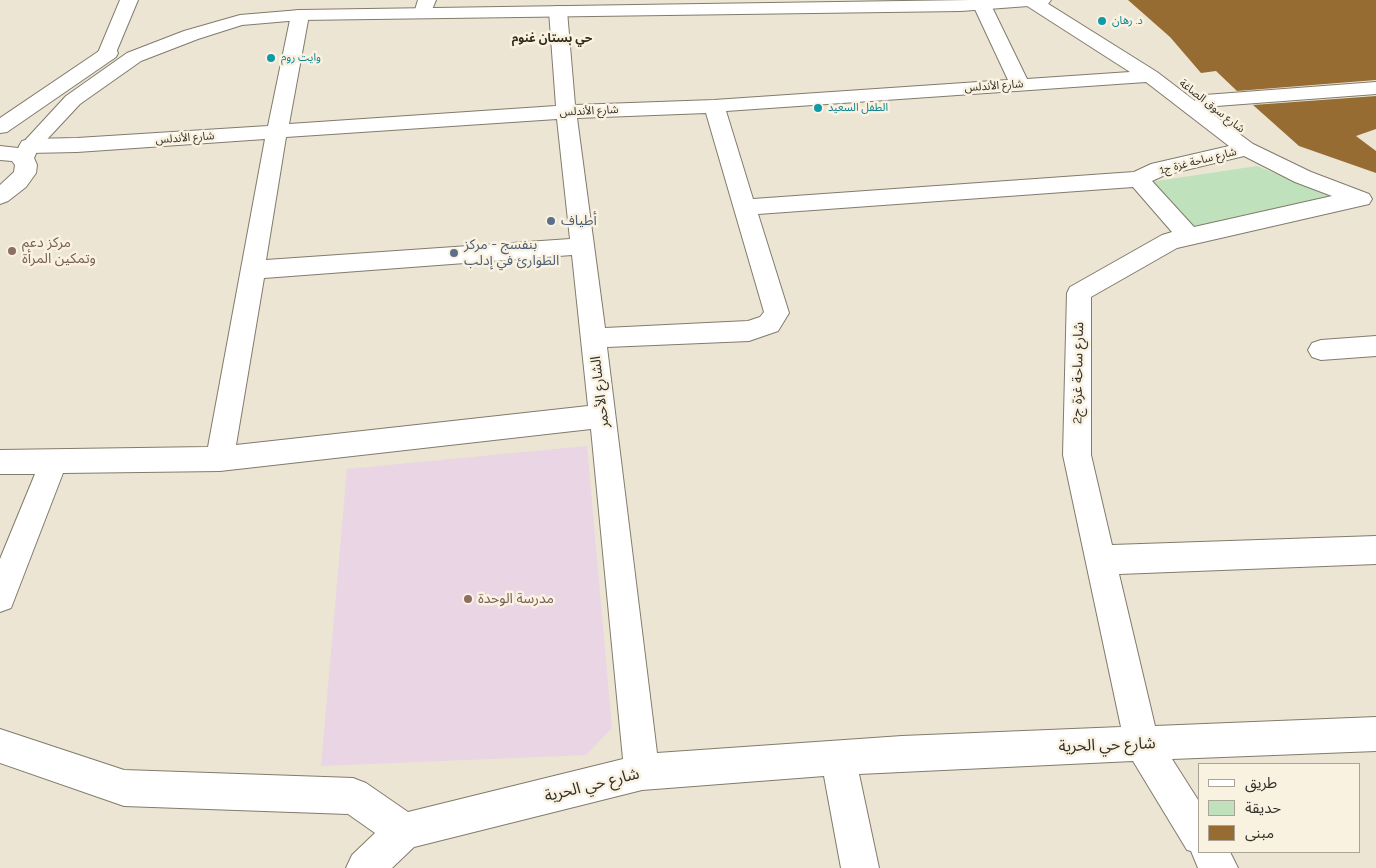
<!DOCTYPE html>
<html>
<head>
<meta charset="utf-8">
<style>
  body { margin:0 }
  #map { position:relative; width:1376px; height:868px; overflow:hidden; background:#ece5d4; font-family:Raleway,"Noto Sans Arabic",sans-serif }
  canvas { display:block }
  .legend { position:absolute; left:1198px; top:763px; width:162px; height:90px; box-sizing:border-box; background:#faf2e1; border:1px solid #aaa497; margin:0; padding:6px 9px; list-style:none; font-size:15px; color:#322f29 }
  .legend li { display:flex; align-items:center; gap:10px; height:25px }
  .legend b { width:25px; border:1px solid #aaa497 }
</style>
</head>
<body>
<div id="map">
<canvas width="1376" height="868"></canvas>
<ul class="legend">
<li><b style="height:6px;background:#fff"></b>طريق</li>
<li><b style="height:14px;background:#bfe1bb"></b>حديقة</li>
<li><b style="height:14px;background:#976c32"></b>مبنى</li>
</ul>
</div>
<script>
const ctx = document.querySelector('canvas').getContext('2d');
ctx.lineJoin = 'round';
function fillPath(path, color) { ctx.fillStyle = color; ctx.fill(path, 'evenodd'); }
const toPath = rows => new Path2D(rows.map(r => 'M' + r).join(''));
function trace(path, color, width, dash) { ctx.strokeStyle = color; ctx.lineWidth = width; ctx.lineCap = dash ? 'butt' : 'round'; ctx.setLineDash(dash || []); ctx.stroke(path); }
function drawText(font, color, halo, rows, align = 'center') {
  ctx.font = font + ' Raleway,"Noto Sans Arabic",sans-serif'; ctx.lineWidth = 5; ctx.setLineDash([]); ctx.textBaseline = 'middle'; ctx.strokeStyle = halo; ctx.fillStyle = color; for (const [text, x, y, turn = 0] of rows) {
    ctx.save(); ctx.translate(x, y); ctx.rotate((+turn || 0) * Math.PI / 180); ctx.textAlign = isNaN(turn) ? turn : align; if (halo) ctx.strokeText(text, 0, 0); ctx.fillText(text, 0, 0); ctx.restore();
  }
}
fillPath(toPath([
  [587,446,612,728,586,755,321,766,347,469]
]), '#e9d5e3');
fillPath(toPath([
  [1257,166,1339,200,1191,232,1150,182]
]), '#bfe1bb');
fillPath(toPath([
  [1128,0,1376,0,1376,80,1237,91,1216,71,1201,73,1170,37],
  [1376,96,1376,129,1356,136,1376,151,1376,173,1299,146,1253,105]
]), '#976c32');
const minor = toPath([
  [120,0,138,0,115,55,113,59,106,61,99,59,97,55,120,0],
  [418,0,436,0,429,17,423,18,417,17,414,13,418,0],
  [981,0,988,1,991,5,1027,79,1130,72,1024,4,1021,0,1042,0,1157,72,1195,101,1198,97,1205,95,1376,82,1376,94,1203,107,1253,144,1311,172,1369,194,1372,199,1369,204,1177,248,1091,297,1091,455,1112,545,1376,536,1376,564,1119,574,1155,726,1376,717,1376,751,1172,759,1200,803,1200,852,1230,852,1238,868,1198,868,1191,851,1187,850,1133,761,859,774,879,868,841,868,824,776,642,790,414,847,392,868,346,868,352,855,375,833,348,814,124,806,0,763,0,729,124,770,353,778,366,783,408,812,623,759,591,429,220,471,63,473,11,608,0,612,0,559,35,474,0,474,0,450,208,447,265,139,77,152,29,153,22,151,19,146,22,141,29,139,77,138,268,126,291,15,294,11,300,10,306,11,309,15,289,124,556,106,549,11,552,7,558,6,564,7,567,11,575,105,714,100,1008,80,973,5,976,1,981,0],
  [1146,82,1229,146,1151,164,1134,172,753,199,726,111,1146,82],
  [706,113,764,312,760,317,748,321,605,328,577,118,706,113],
  [557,119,570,239,266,260,286,137,557,119],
  [1244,156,1295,182,1332,196,1194,227,1152,181,1165,175,1244,156],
  [1133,187,1172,232,1162,235,1070,287,1067,293,1063,455,1121,727,902,736,657,753,607,347,749,341,778,331,789,313,758,214,1133,187],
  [572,255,588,406,236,445,264,278,572,255],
  [1376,336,1376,356,1321,360,1312,357,1308,350,1312,343,1321,340,1376,336]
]);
const major = toPath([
  [970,0,1051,0,1048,4,1042,5,961,11,300,20,242,25,198,39,141,61,80,104,38,149,34,158,37,165,36,173,26,187,8,201,0,204,0,185,14,172,15,165,12,161,0,160,0,146,18,148,66,96,127,53,184,31,240,15,300,10,970,0],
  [109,47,116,49,118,53,116,57,7,132,0,133,0,118,102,49,109,47]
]);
trace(minor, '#817b6c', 2);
trace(major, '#817b6c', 2);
fillPath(minor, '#fff');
fillPath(major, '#fff');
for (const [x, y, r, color] of [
  [1102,21,5,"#0f9aa8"],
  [271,58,5,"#0f9aa8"],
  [818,108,5,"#0f9aa8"],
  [551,221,5,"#5c6f8a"],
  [12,251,5,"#8d6e63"],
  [454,253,5,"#5c6f8a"],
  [468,599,5,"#8d6e63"]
]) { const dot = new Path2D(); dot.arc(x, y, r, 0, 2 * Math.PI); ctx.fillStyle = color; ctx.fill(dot); trace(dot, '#faf2e1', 2); }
drawText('11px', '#0d838f', '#faf2e1', [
  ["د. رهان",1112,21],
  ["وايت روم",281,58],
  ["الطفل السعيد",828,108]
], 'left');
drawText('11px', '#322f29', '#faf2e1', [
  ["شارع الأندلس",994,86,-4],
  ["شارع سوق الصاغة",1212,106,38],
  ["شارع الأندلس",589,111,-3],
  ["شارع الأندلس",185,138,-4],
  ["شارع ساحة غزة ج1",1198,161,-14]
]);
drawText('bold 12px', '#312b1e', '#faf2e1', [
  ["حي بستان غنوم",552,38]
]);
drawText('14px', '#4e5e75', '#faf2e1', [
  ["أطياف",561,221],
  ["بنفسج - مركز",464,245],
  ["الطوارئ في إدلب",464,261]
], 'left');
drawText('14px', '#785e54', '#faf2e1', [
  ["مركز دعم",22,243],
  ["وتمكين المرأة",22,259],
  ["مدرسة الوحدة",478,599]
], 'left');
drawText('14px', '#322f29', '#faf2e1', [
  ["شارع ساحة غزة ج2",1078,373,-89],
  ["الشارع الأحمر",600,392,-97]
]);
drawText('16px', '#322f29', '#faf2e1', [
  ["شارع حي الحرية",1107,745,-2],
  ["شارع حي الحرية",592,785,-14]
]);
</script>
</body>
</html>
